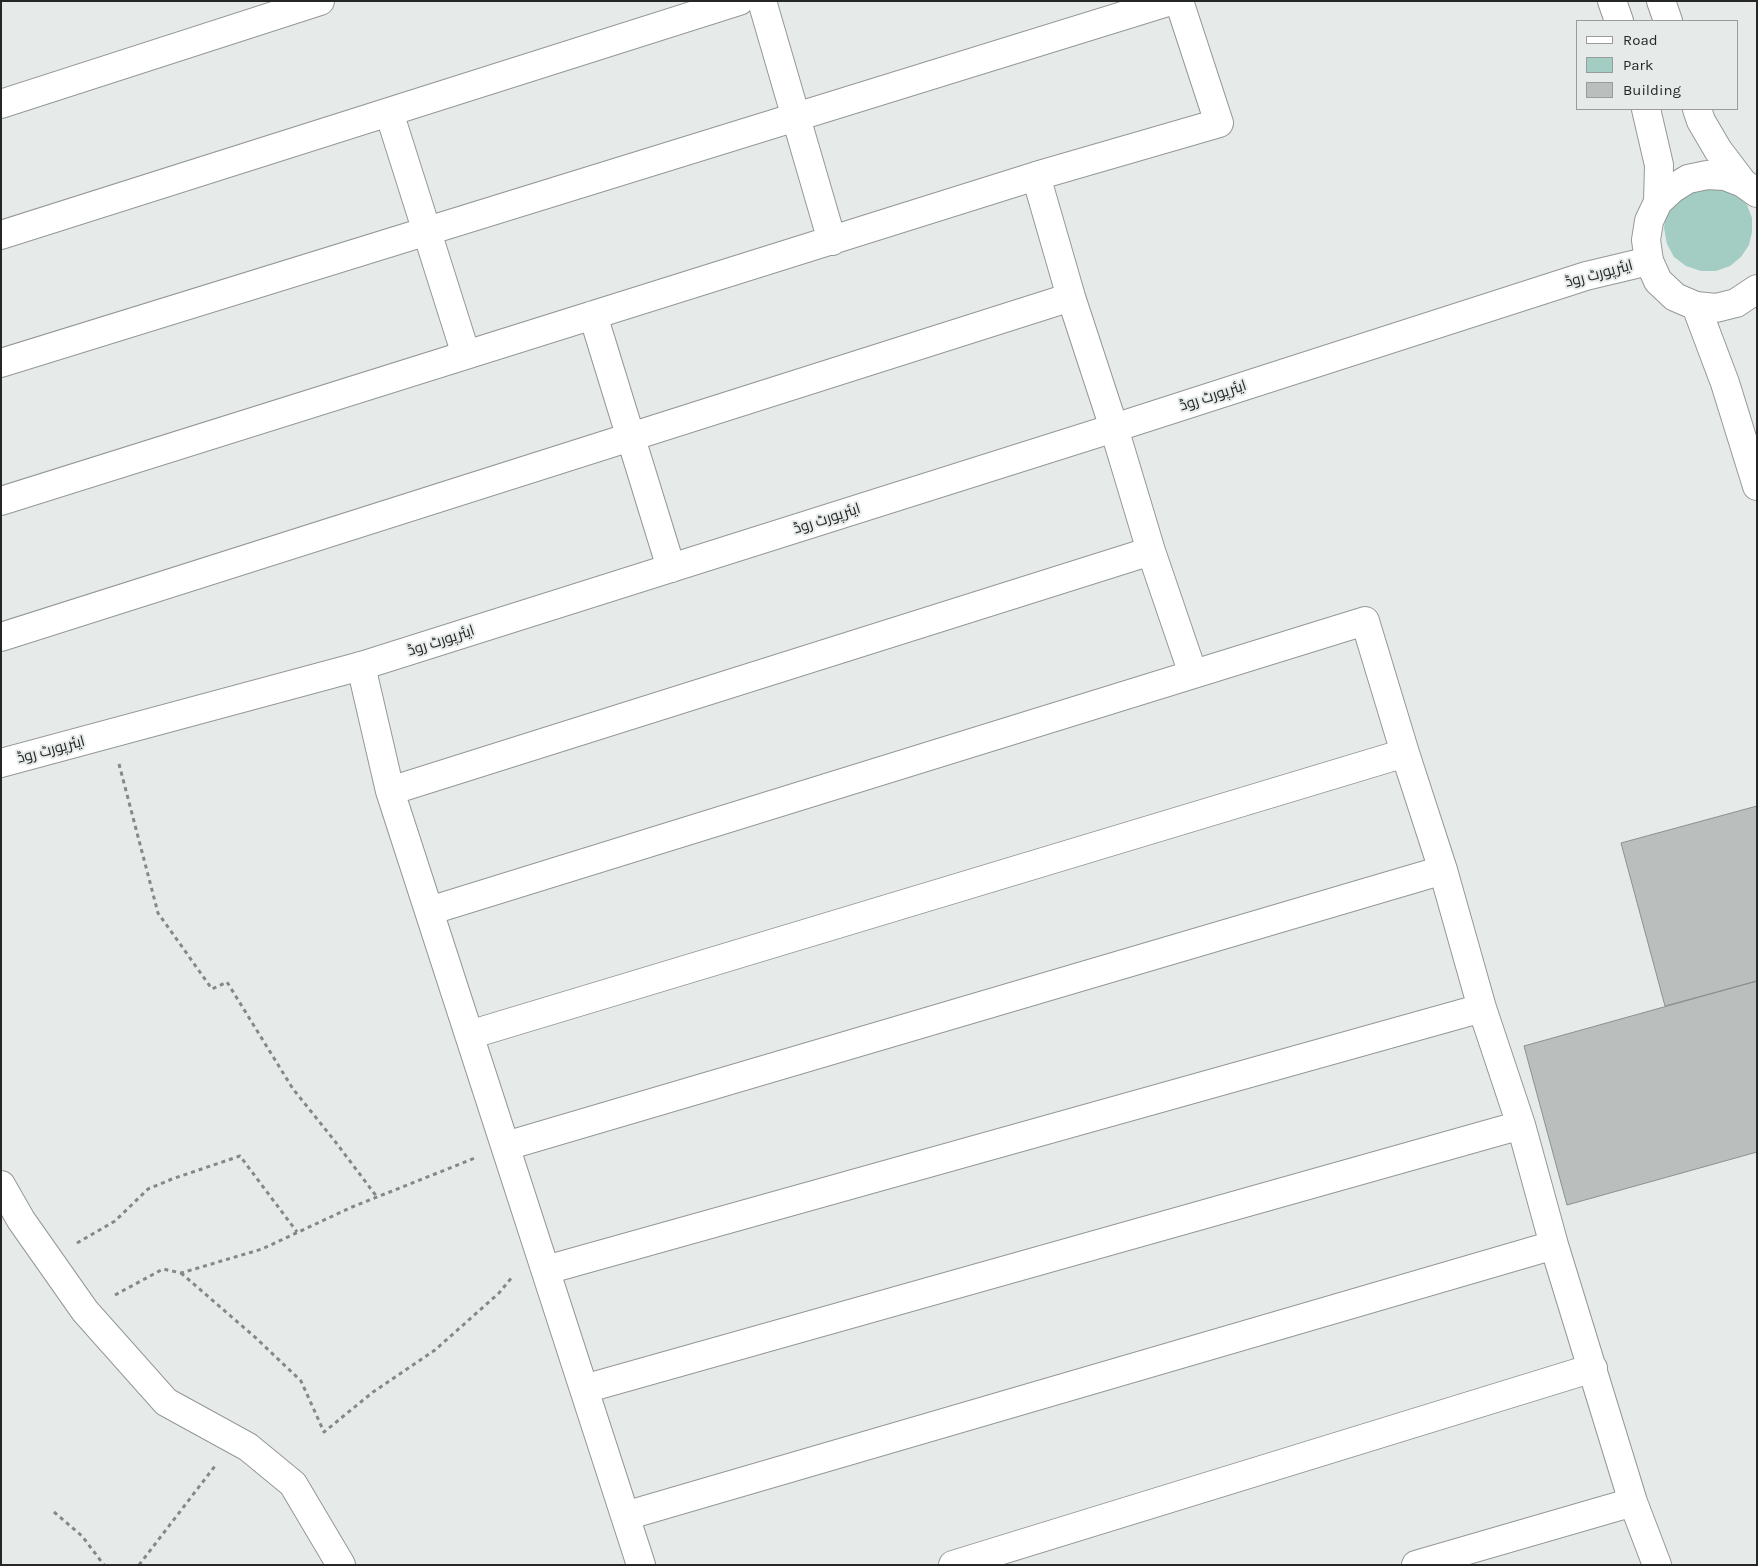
<!DOCTYPE html>
<html>
<head>
<meta charset="utf-8">
<style>
  body { margin:0 }
  #map { position:relative; width:1758px; height:1566px; overflow:hidden; background:#e6eae9; font-family:Karla,sans-serif }
  canvas { display:block }
  .frame { position:absolute; inset:0; border:2px solid #252727; pointer-events:none }
  .legend { position:absolute; left:1576px; top:20px; width:162px; height:90px; box-sizing:border-box; background:#e6eae9; border:1px solid #999c9b; margin:0; padding:6px 9px; list-style:none; font-size:15px; color:#252727 }
  .legend li { display:flex; align-items:center; gap:10px; height:25px }
  .legend b { width:25px; border:1px solid #999c9b }
</style>
</head>
<body>
<div id="map">
<canvas width="1758" height="1566"></canvas>
<div class="frame"></div>
<ul class="legend">
<li><b style="height:6px;background:#fff"></b>Road</li>
<li><b style="height:14px;background:#a3cdc3"></b>Park</li>
<li><b style="height:14px;background:#babebd"></b>Building</li>
</ul>
</div>
<script>
const ctx = document.querySelector('canvas').getContext('2d');
ctx.lineJoin = 'round';
function fillPath(path, color) { ctx.fillStyle = color; ctx.fill(path, 'evenodd'); }
const toPath = rows => new Path2D(rows.map(r => 'M' + r).join(''));
function trace(path, color, width, dash) { ctx.strokeStyle = color; ctx.lineWidth = width; ctx.lineCap = dash ? 'butt' : 'round'; ctx.setLineDash(dash || []); ctx.stroke(path); }
function drawText(font, color, halo, rows, align = 'center') {
  ctx.font = font + ' Karla,Cairo,sans-serif'; ctx.lineWidth = 4; ctx.setLineDash([]); ctx.textBaseline = 'middle'; ctx.strokeStyle = halo; ctx.fillStyle = color; for (const [text, x, y, turn = 0] of rows) {
    ctx.save(); ctx.translate(x, y); ctx.rotate((+turn || 0) * Math.PI / 180); ctx.textAlign = isNaN(turn) ? turn : align; if (halo) ctx.strokeText(text, 0, 0); ctx.fillText(text, 0, 0); ctx.restore();
  }
}
fillPath(toPath([
  [1713,184,1738,195,1747,205,1752,218,1752,232,1749,245,1741,257,1730,266,1716,271,1701,271,1686,266,1674,257,1667,244,1664,228,1666,213,1673,200]
]), '#a3cdc3');
const building = toPath([
  [1757,806,1757,981,1665,1006,1621,843,1757,806],
  [1757,981,1757,1152,1567,1205,1524,1046,1757,981]
]);
fillPath(building, '#babebd');
trace(building, '#8c908f', 1);
const minor = toPath([
  [762,1,832,241],
  [1,104,320,1],
  [389,112,466,355],
  [1036,176,1071,297,1114,428,1151,551,1193,674],
  [1,235,739,1],
  [593,315,671,568],
  [1,363,1171,1],
  [1,501,1036,176,1219,123,1179,1],
  [1,637,1071,297],
  [361,666,390,791,641,1565],
  [390,791,1151,551],
  [429,911,1365,621,1405,753,1443,870,1482,1008,1521,1125,1554,1245,1633,1502,1657,1565],
  [469,1035,1405,753],
  [506,1146,1443,870],
  [1,1185,21,1220,85,1311,166,1402,248,1447,293,1484,341,1565],
  [546,1270,1482,1008],
  [584,1389,1521,1125],
  [625,1516,1554,1245],
  [953,1565,1593,1368],
  [1416,1565,1633,1502]
]);
const tertiary = toPath([
  [1,763,361,666,1114,428,1586,276,1649,261]
]);
const secondary = toPath([
  [1612,1,1619,21],
  [1661,1,1668,21],
  [1646,109,1659,165,1658,202],
  [1697,109,1701,121,1718,150,1743,183],
  [1757,193,1743,183,1725,176,1707,175,1688,179,1672,189,1658,202,1649,221,1646,240,1649,261,1658,281,1675,297,1696,306,1716,308,1736,303,1757,289],
  [1696,306,1725,383,1757,486]
]);
trace(minor, '#949897', 30);
trace(tertiary, '#949897', 30);
trace(secondary, '#949897', 30);
trace(toPath([
  [119,764,158,913,212,989,227,982,293,1089,334,1140,377,1197],
  [77,1243,115,1221,148,1189,172,1179,240,1156,297,1232],
  [181,1273,256,1338,301,1381,324,1432,373,1392,435,1350,499,1293,513,1276],
  [115,1295,163,1269,181,1273,262,1249,352,1207,475,1158],
  [54,1512,82,1536,104,1565],
  [139,1565,215,1466]
]), '#858888', 3, [4, 4]);
trace(minor, '#fff', 28);
trace(tertiary, '#fff', 28);
trace(secondary, '#fff', 28);
drawText('15px', '#252727', '#e6eae9', [
  ["ایئرپورٹ روڈ",1599,274,-15],
  ["ایئرپورٹ روڈ",1213,396,-18],
  ["ایئرپورٹ روڈ",827,519,-18],
  ["ایئرپورٹ روڈ",441,641,-18],
  ["ایئرپورٹ روڈ",51,750,-15]
]);
</script>
</body>
</html>
